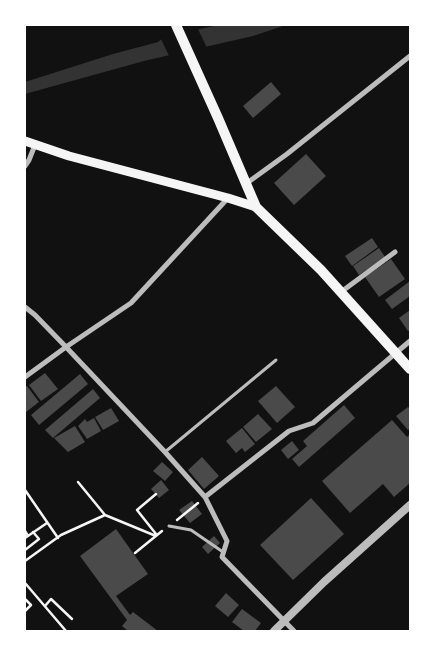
<!DOCTYPE html>
<html>
<head>
<meta charset="utf-8">
<style>
  body { margin:0 }
  #map { position:relative; width:435px; height:656px; overflow:hidden; background:#111; font-family:"Varela Round",sans-serif }
  canvas { display:block }
  .frame { position:absolute; inset:0; border:26px solid #fff; pointer-events:none }
</style>
</head>
<body>
<div id="map">
<canvas width="435" height="656"></canvas>
<div class="frame"></div>
</div>
<script>
const ctx = document.querySelector('canvas').getContext('2d');
ctx.lineJoin = 'round';
function fillPath(path, color) { ctx.fillStyle = color; ctx.fill(path, 'evenodd'); }
const toPath = rows => new Path2D(rows.map(r => 'M' + r).join(''));
function trace(path, color, width, dash) { ctx.strokeStyle = color; ctx.lineWidth = width; ctx.lineCap = dash ? 'butt' : 'round'; ctx.setLineDash(dash || []); ctx.stroke(path); }
fillPath(toPath([
  [218,25,286,25,253,36,144,61,25,94,25,82,113,54,158,42,164,37]
]), '#333');
fillPath(toPath([
  [197,27,208,50,170,58,160,37]
]), '#111');
fillPath(toPath([
  [271,82,281,94,253,118,243,106],
  [306,154,326,176,294,205,274,183],
  [372,238,378,247,352,266,345,256],
  [379,248,385,257,359,275,353,266],
  [391,259,405,279,379,297,365,277],
  [410,281,410,296,392,309,385,300],
  [410,310,410,330,408,331,399,318],
  [45,373,58,389,41,401,29,385],
  [80,374,88,384,39,425,31,415],
  [27,386,39,402,26,412,25,387],
  [276,386,295,407,277,423,258,401],
  [93,389,100,398,53,438,45,430],
  [344,405,355,418,299,467,292,459,307,446,303,441],
  [408,407,410,409,410,428,408,430,396,416],
  [111,408,119,421,103,430,95,417],
  [258,414,272,429,256,442,243,427],
  [94,418,101,431,87,439,78,426,85,419,87,422],
  [392,420,407,437,410,434,410,483,394,497,383,484,350,513,322,481],
  [75,426,85,442,68,452,54,438],
  [242,428,255,444,245,452,242,448,236,453,226,441],
  [292,441,299,450,288,459,281,450],
  [202,457,219,476,204,489,188,470],
  [162,462,173,472,165,481,153,471],
  [161,480,169,490,159,498,151,489],
  [311,498,344,534,293,580,260,545],
  [192,501,202,514,190,523,179,510],
  [116,529,148,574,116,596,130,615,133,612,158,631,128,631,122,626,127,620,80,556],
  [214,536,220,543,208,554,202,547],
  [226,593,239,605,228,617,215,606],
  [242,609,261,623,255,631,244,631,232,622]
]), '#4a4a4a');
trace(toPath([
  [78,482,105,515,156,536],
  [25,490,58,538],
  [177,520,198,503],
  [25,531,28,536],
  [156,534,137,510,156,494],
  [25,538,47,523],
  [25,550,39,539,33,532],
  [135,553,162,531],
  [25,561,61,535,105,515],
  [25,583,66,631],
  [25,599,31,605,25,611],
  [45,606,51,599,72,619]
]), '#f5f5f5', 2.5);
trace(toPath([
  [165,452,276,360],
  [169,526,191,530,223,552]
]), '#bcbcbc', 3);
trace(toPath([
  [25,166,29,160,35,145],
  [247,183,287,154,410,56],
  [341,292,395,252],
  [25,307,35,315,66,347,165,452,205,497,227,541,222,557,294,631],
  [25,377,66,347,131,303,228,198],
  [205,497,289,431,313,423,410,341]
]), '#bcbcbc', 5);
trace(toPath([
  [274,631,324,582,410,505]
]), '#bcbcbc', 8);
trace(toPath([
  [25,141,69,156,228,198,256,207]
]), '#f5f5f5', 9);
trace(toPath([
  [176,25,218,118,256,207,321,270,410,369]
]), '#f5f5f5', 10);
</script>
</body>
</html>
